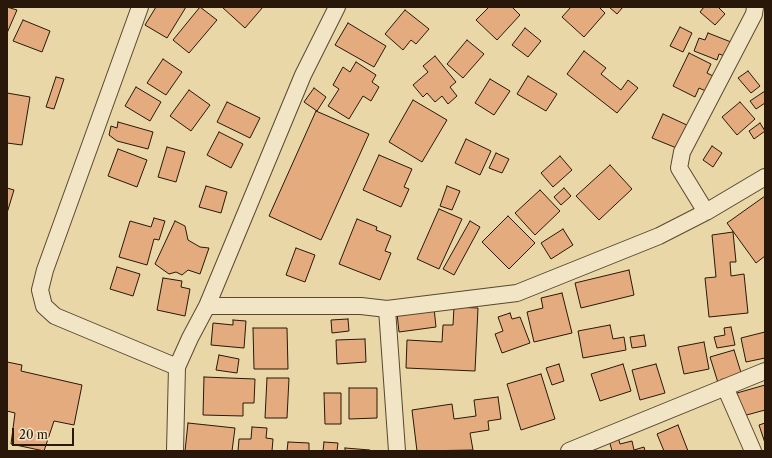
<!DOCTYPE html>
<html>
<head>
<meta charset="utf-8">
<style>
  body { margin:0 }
  #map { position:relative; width:772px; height:458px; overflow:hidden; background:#e9d7a7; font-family:"Libre Caslon Text",serif }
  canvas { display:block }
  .frame { position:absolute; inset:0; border:8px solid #291809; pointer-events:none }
  .scale { position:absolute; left:12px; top:428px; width:62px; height:18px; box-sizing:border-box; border:2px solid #291809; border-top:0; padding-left:5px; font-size:12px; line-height:14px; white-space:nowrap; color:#291809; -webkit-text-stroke:3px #f1e5c6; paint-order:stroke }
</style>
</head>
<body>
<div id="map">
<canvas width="772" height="458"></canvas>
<div class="frame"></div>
<div class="scale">20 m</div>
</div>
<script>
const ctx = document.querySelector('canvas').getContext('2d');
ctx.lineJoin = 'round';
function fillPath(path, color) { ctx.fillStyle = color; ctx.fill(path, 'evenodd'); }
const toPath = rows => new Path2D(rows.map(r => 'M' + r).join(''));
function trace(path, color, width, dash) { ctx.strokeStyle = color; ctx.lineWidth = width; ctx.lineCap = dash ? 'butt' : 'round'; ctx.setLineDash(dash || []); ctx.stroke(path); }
const building = toPath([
  [7,7,17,10,7,33,7,7],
  [156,7,186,7,167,38,145,25,156,7],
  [200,7,217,20,189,53,173,40,200,7],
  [222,7,263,7,245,28,222,7],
  [489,7,512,7,520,15,497,40,476,20,489,7],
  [571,7,599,7,605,13,584,37,562,17,571,7],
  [609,7,623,7,617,14,609,7],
  [704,7,718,7,725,14,715,25,700,12,704,7],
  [405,10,429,29,416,44,411,40,403,50,385,34,405,10],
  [23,20,50,31,42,52,13,41,23,20],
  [348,23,386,46,374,67,335,45,348,23],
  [680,27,692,33,683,52,670,46,680,27],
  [525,28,541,41,528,57,512,45,525,28],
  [708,33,731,42,725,56,719,54,717,60,694,51,699,38,705,40,708,33],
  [467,40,484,54,463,78,447,64,467,40],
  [584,51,606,68,601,74,621,90,628,80,638,88,617,113,567,74,584,51],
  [689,53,711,64,707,73,715,77,708,92,699,88,695,97,673,86,689,53],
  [435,56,456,82,450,87,457,96,448,104,442,96,435,102,427,93,423,97,413,85,428,72,423,66,435,56],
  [163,59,182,72,166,95,147,83,163,59],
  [356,62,376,75,372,82,379,87,371,101,363,96,349,119,328,106,339,89,333,85,343,67,350,72,356,62],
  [748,71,760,86,751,93,738,78,748,71],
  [528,76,557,94,546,111,517,94,528,76],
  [56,77,64,79,54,109,46,107,56,77],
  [490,79,510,91,494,115,475,103,490,79],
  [136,87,161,102,150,121,125,106,136,87],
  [314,88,326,97,317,111,304,102,314,88],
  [189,90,210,105,191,131,170,116,189,90],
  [765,91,765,103,756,109,750,101,765,91],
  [7,93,30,97,22,145,7,143,7,93],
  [413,100,447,120,422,162,389,142,413,100],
  [227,102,260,118,250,138,217,122,227,102],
  [740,102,755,119,737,135,722,117,740,102],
  [316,111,369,134,321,240,269,216,316,111],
  [663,114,689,126,679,149,652,138,663,114],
  [118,122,153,132,148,149,117,141,109,135,111,126,117,128,118,122],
  [760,123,765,131,754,139,749,131,760,123],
  [219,132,243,144,231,168,207,155,219,132],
  [466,139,491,151,480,175,455,163,466,139],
  [712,146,722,153,713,167,703,160,712,146],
  [167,147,185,152,176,182,158,177,167,147],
  [118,149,147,160,137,187,108,176,118,149],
  [496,153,509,159,502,173,489,168,496,153],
  [379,155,412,169,404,187,409,189,401,207,363,190,379,155],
  [560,156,572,170,553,187,541,173,560,156],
  [610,165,632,189,599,220,576,196,610,165],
  [206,186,227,192,221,213,199,207,206,186],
  [447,186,460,191,452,210,440,206,447,186],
  [7,188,14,190,7,213,7,188],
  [564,188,571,196,561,205,554,197,564,188],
  [540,190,560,211,535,235,515,213,540,190],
  [765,196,765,256,756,263,727,223,765,196],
  [439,209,462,219,439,269,417,259,439,209],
  [508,216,535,243,509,269,482,242,508,216],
  [154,218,165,221,159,240,154,239,147,265,119,257,130,221,151,227,154,218],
  [357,219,377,227,376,230,391,236,385,251,391,253,380,280,339,264,357,219],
  [175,221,185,226,188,240,200,247,209,248,200,274,188,270,182,275,176,272,169,274,155,264,175,221],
  [470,221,480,227,454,275,443,269,470,221],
  [563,229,573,245,551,259,541,243,563,229],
  [733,232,736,262,730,262,731,276,744,274,748,313,709,317,705,278,716,277,712,235,733,232],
  [296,248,315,255,305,282,286,275,296,248],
  [117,267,140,274,133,296,110,289,117,267],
  [629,270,634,295,581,308,575,283,629,270],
  [163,278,182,281,181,287,190,289,185,316,157,310,163,278],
  [562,293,572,333,534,342,527,312,543,308,541,298,562,293],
  [454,307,478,308,475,371,406,368,407,340,442,342,443,325,453,325,454,307],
  [434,308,436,327,399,332,397,313,434,308],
  [510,313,512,319,520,317,530,343,502,353,495,334,503,331,498,317,510,313],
  [348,319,349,331,332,333,331,320,348,319],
  [233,320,246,321,244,348,211,345,213,323,233,325,233,320],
  [610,325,613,339,624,337,626,350,583,358,578,331,610,325],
  [731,327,735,345,717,348,714,337,725,335,724,328,731,327],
  [253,328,287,328,288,369,254,369,253,328],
  [765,332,765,358,746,362,741,338,765,332],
  [644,335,646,346,632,348,630,337,644,335],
  [365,339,366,362,337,364,336,340,365,339],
  [704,342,709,369,684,374,678,347,704,342],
  [734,350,743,379,719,386,710,357,734,350],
  [219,355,239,359,237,373,216,370,219,355],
  [7,362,22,365,21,371,82,385,74,425,54,421,44,451,11,444,15,413,7,411,7,362],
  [559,364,564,381,552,385,546,368,559,364],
  [623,364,631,391,600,401,591,374,623,364],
  [656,364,665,393,640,400,632,370,656,364],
  [541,374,555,419,521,430,507,384,541,374],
  [204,377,255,379,254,403,243,403,243,416,203,415,204,377],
  [267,378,289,378,287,418,265,418,267,378],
  [765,385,765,410,743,416,737,393,765,385],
  [349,388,377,388,377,418,349,419,349,388],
  [324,393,341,393,341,424,325,424,324,393],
  [498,397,501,419,488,421,489,430,470,433,473,450,417,451,412,410,452,404,454,419,476,416,474,400,498,397],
  [188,423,235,428,232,451,185,451,188,423],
  [765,423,765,443,759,425,765,423],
  [678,425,688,451,664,451,657,434,678,425],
  [252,427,267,428,266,438,273,439,272,451,238,451,239,439,251,439,252,427],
  [618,437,620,444,632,441,634,450,644,447,645,451,612,451,609,440,618,437],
  [288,442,309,443,309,451,287,451,288,442],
  [324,442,338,443,337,451,323,451,324,442],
  [345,448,370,450,370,451,345,451,345,448]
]);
fillPath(building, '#e4ab7f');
trace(building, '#291809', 1);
const minor = toPath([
  [140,7,45,270,40,290,44,306,55,316,177,367],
  [706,212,679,168,682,152,754,14,755,7],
  [207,306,361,306,387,309,517,293,659,236,706,212,765,177],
  [387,309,397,451],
  [725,387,753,451],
  [175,451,177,367,190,338,207,306,303,75,337,7],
  [569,451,765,371]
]);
trace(minor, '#594830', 18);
trace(minor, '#f1e5c6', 16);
</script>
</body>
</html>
